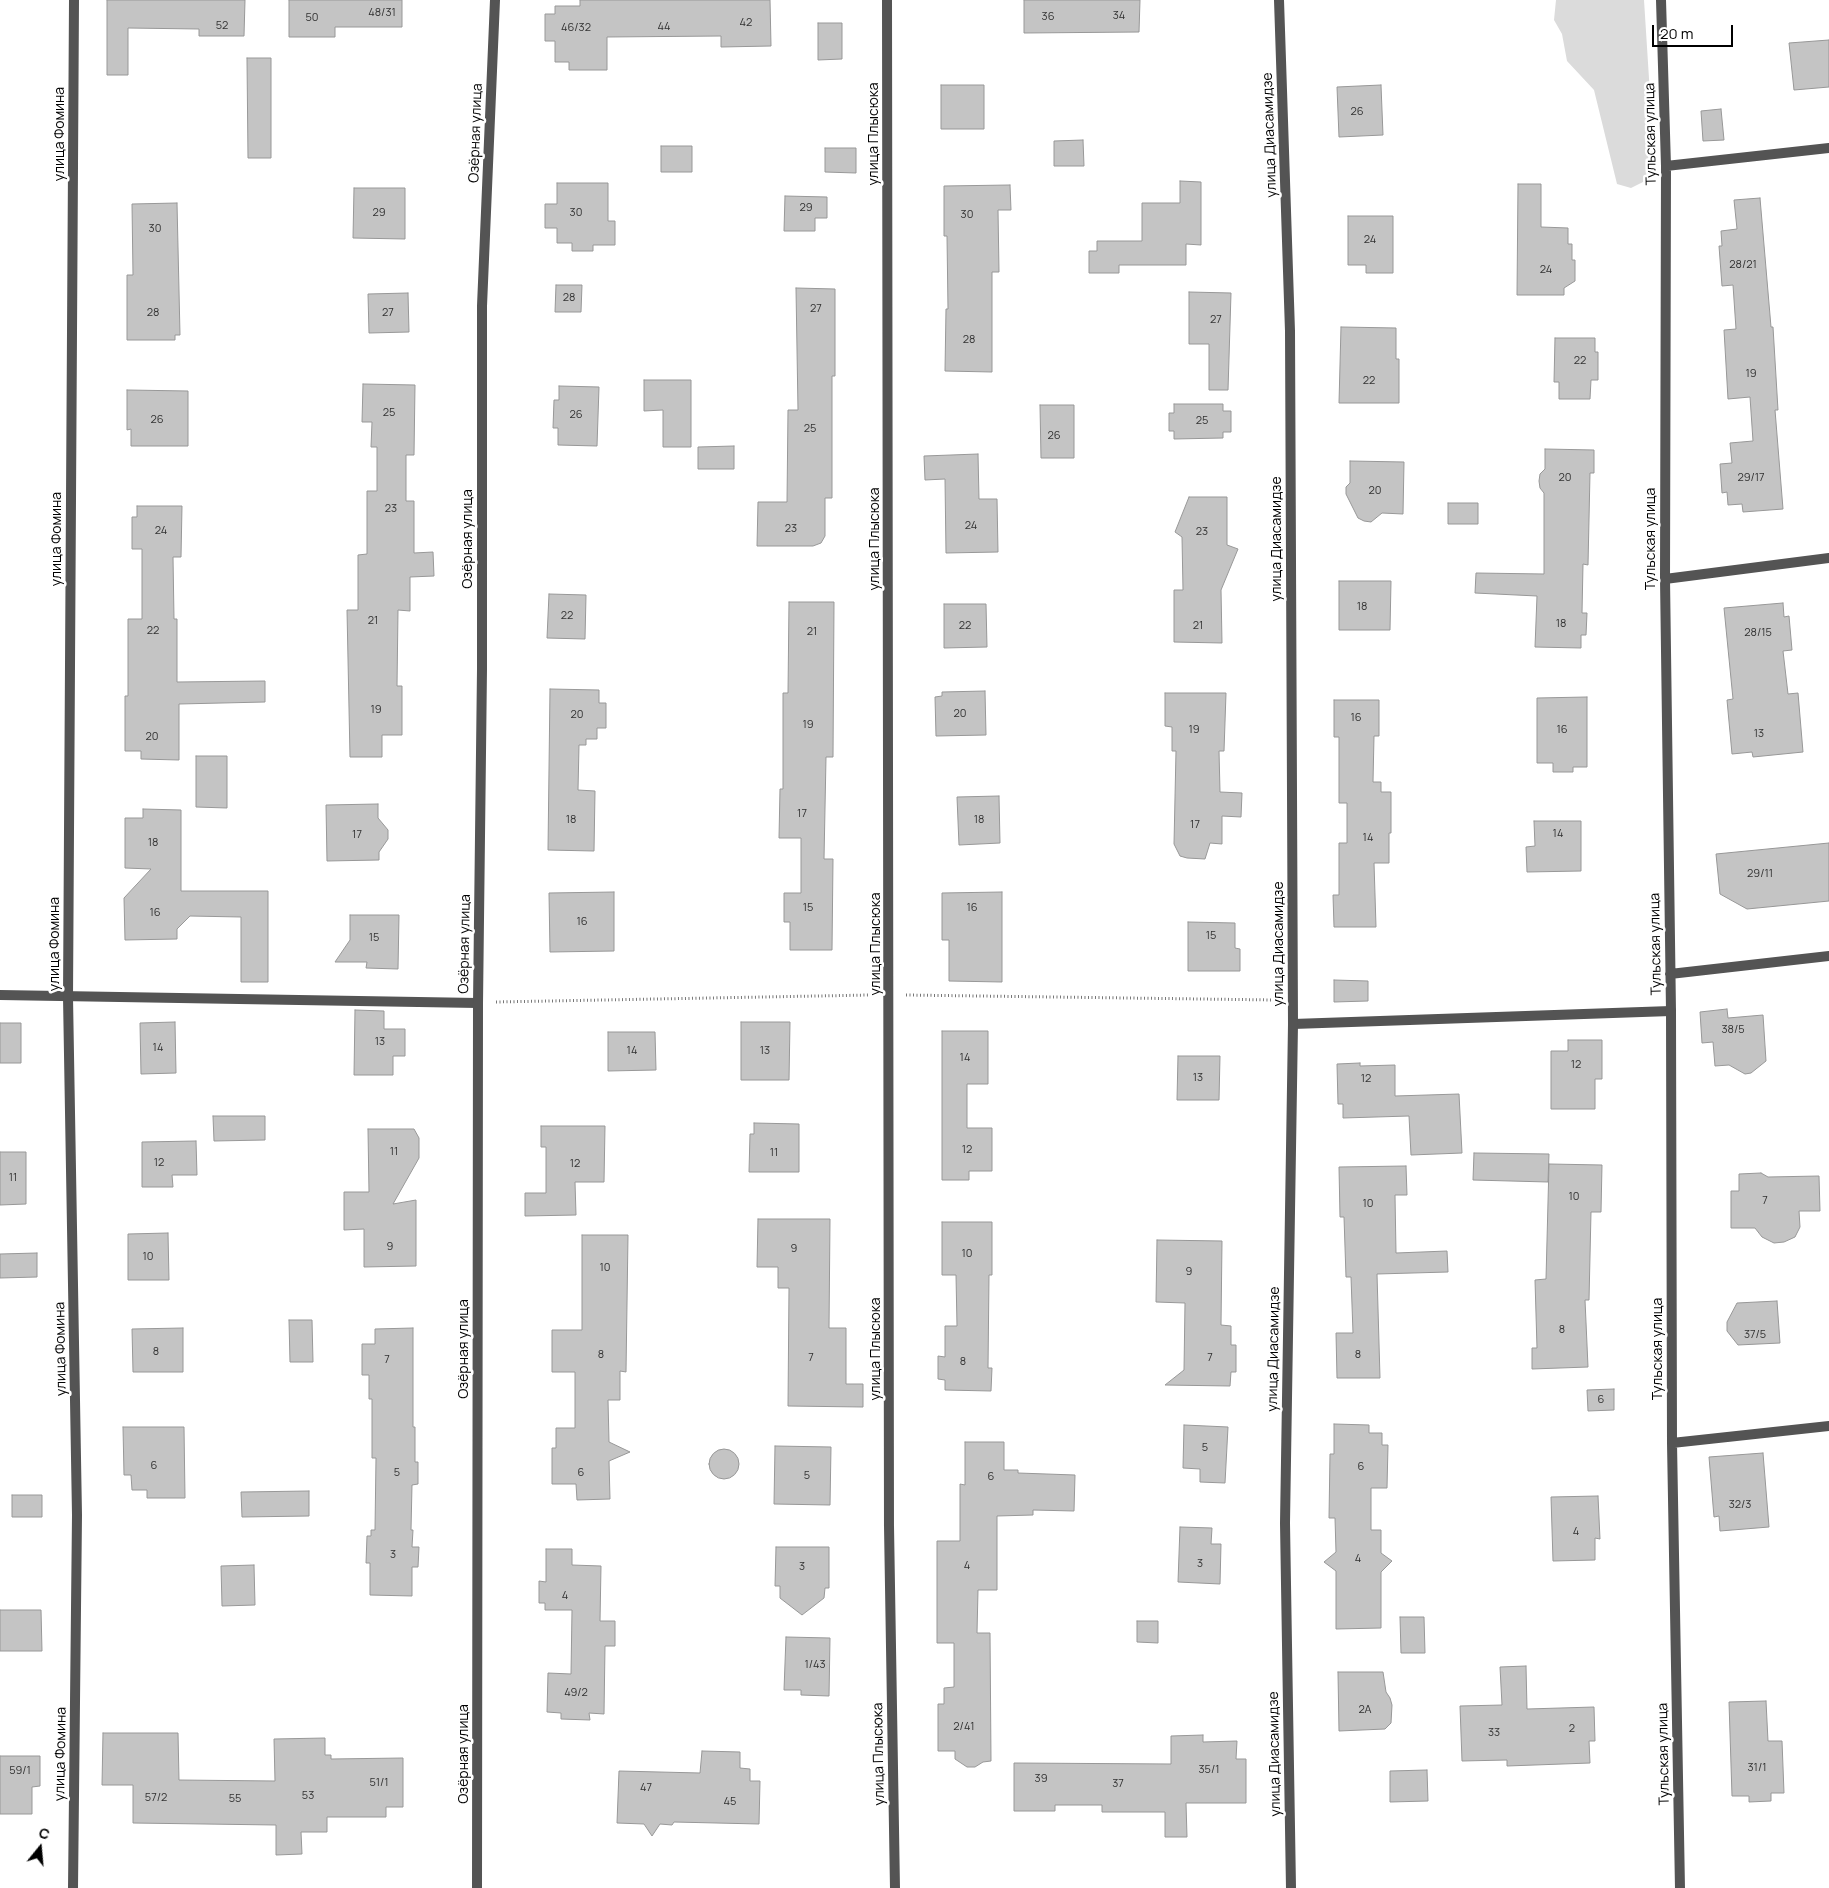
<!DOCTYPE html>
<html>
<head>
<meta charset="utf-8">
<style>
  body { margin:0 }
  #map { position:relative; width:1829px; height:1888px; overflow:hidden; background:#fff; font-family:Manrope,sans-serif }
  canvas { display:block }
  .north { position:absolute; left:15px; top:1823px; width:50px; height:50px; -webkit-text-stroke:4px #fff; paint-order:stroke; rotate:17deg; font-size:14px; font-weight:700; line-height:20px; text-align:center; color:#000 }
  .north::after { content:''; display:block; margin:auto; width:18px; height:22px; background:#000; clip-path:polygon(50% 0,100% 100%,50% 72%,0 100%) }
  .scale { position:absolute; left:1652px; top:25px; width:81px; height:22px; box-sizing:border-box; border:2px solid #000; border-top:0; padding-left:6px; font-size:15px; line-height:18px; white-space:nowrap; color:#000; -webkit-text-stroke:4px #fff; paint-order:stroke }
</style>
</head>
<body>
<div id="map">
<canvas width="1829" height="1888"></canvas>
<div class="north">С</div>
<div class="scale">20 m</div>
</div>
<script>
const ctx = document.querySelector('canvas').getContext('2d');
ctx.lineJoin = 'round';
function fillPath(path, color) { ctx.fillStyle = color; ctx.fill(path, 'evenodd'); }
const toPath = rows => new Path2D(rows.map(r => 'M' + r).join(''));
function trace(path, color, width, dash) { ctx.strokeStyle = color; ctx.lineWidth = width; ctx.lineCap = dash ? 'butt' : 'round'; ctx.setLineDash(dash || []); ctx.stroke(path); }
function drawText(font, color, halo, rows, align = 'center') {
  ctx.font = font + ' Manrope,sans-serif'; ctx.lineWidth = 5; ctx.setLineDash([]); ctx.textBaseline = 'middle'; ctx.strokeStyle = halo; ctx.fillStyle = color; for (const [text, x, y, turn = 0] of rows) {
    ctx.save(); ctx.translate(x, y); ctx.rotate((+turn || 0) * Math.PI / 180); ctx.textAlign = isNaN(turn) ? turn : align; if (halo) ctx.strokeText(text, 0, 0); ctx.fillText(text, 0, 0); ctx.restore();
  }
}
fillPath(toPath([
  [1556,0,1644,0,1654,157,1643,182,1631,188,1617,184,1594,90,1567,61,1562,34,1554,20]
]), '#dbdbdb');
const building = toPath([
  [107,0,245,0,244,36,199,36,199,29,128,28,128,75,107,75,107,0],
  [289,0,402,0,402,27,335,27,335,37,289,37,289,0],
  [580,0,770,0,771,46,721,47,721,36,607,37,607,70,569,70,569,62,555,62,555,41,545,41,545,14,555,14,555,6,580,6,580,0],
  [1024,0,1140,0,1139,32,1024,33,1024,0],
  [818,23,842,23,842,59,818,60,818,23],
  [1829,40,1829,87,1794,90,1789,43,1829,40],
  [247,58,271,58,271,158,248,158,247,58],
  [941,85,984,85,984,129,941,129,941,85],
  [1381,85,1383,135,1339,137,1337,87,1381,85],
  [1721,109,1724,140,1703,141,1701,111,1721,109],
  [1083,140,1084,166,1054,166,1054,141,1083,140],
  [661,146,692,146,692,172,661,172,661,146],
  [825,148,856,148,856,173,825,172,825,148],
  [1180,181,1201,182,1201,245,1186,244,1186,265,1119,265,1119,273,1089,273,1089,251,1097,251,1097,241,1142,241,1142,203,1180,203,1180,181],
  [557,183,608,183,608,221,615,221,615,245,593,245,593,251,572,251,572,243,557,243,557,228,545,228,545,204,557,204,557,183],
  [1518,184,1541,184,1541,227,1568,228,1568,244,1572,244,1572,260,1575,260,1575,281,1564,288,1564,295,1517,295,1518,184],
  [1010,185,1011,210,998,210,999,272,992,272,992,372,945,371,946,309,948,309,947,236,944,236,944,186,1010,185],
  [354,188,405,188,405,239,353,238,354,188],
  [785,196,827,197,827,218,815,218,815,231,784,231,785,196],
  [1760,198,1771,327,1773,327,1778,410,1775,410,1783,509,1743,512,1742,504,1728,505,1727,492,1722,493,1720,464,1732,463,1730,443,1753,441,1750,397,1728,399,1724,330,1736,329,1733,285,1722,286,1719,246,1722,246,1721,231,1737,229,1734,200,1760,198],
  [177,203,180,335,175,335,175,340,127,340,127,275,133,275,132,204,177,203],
  [1348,216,1393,216,1393,273,1366,273,1366,265,1348,265,1348,216],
  [556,285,582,285,581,312,555,312,556,285],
  [796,288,835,289,835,376,832,376,832,498,825,498,825,536,821,543,813,546,757,546,758,502,787,502,788,410,798,410,796,288],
  [1189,292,1231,293,1228,390,1209,390,1209,344,1189,344,1189,292],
  [408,293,409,332,369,333,368,294,408,293],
  [1341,327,1396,328,1396,359,1399,359,1399,403,1339,403,1341,327],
  [1555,338,1595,338,1595,352,1598,352,1598,380,1591,380,1590,399,1559,399,1559,382,1554,382,1555,338],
  [644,380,691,380,691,447,663,447,663,410,644,411,644,380],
  [363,384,415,385,414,455,406,455,406,501,414,501,414,553,433,552,434,576,410,577,410,611,398,610,397,686,402,686,402,735,382,735,382,757,350,757,347,610,358,610,358,555,367,554,367,491,377,491,377,447,371,447,372,422,362,422,363,384],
  [559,386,599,387,597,446,558,445,558,428,553,428,554,400,559,400,559,386],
  [127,390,188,391,188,446,131,446,131,429,127,430,127,390],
  [1174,404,1223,404,1223,411,1231,411,1231,432,1223,432,1223,438,1174,439,1174,431,1169,431,1169,413,1174,413,1174,404],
  [1040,405,1074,405,1074,458,1041,458,1040,405],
  [734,446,734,469,698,469,698,447,734,446],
  [1545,449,1594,450,1594,473,1590,473,1588,565,1583,564,1582,613,1587,613,1586,635,1581,635,1581,648,1535,647,1537,596,1475,593,1476,573,1544,574,1544,493,1540,488,1539,481,1540,474,1545,469,1545,449],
  [978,454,979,499,997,499,998,552,946,553,945,479,925,480,924,456,978,454],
  [1350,461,1404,462,1403,514,1382,513,1371,522,1364,521,1358,518,1346,494,1346,487,1350,483,1350,461],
  [1189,497,1227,497,1227,545,1238,549,1221,590,1222,643,1174,642,1174,590,1183,590,1182,537,1175,532,1189,497],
  [1448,503,1478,503,1478,524,1448,524,1448,503],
  [137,506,182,506,181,557,173,557,174,619,177,619,177,682,265,681,265,702,179,704,179,760,141,759,141,751,125,751,125,696,128,696,128,619,142,619,142,549,132,549,132,517,137,517,137,506],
  [1339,581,1391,581,1390,630,1339,630,1339,581],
  [549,594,586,595,585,639,547,638,549,594],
  [789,602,834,602,833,757,826,757,824,859,833,859,832,950,790,950,790,922,784,922,784,893,801,893,801,838,779,838,780,789,783,789,783,693,788,693,789,602],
  [1783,603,1784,617,1789,616,1792,650,1783,651,1788,694,1798,693,1803,752,1753,757,1752,752,1732,754,1727,700,1733,699,1724,608,1783,603],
  [944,604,986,604,987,647,944,648,944,604],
  [550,689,599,690,599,703,606,703,606,728,597,728,597,739,586,739,586,745,579,745,578,790,595,791,594,851,548,850,550,689],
  [985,691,986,735,936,736,935,697,942,696,942,692,985,691],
  [1165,693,1226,693,1224,751,1219,751,1220,792,1242,793,1241,817,1222,816,1222,844,1210,843,1205,859,1187,858,1180,856,1174,844,1176,751,1172,751,1172,727,1165,726,1165,693],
  [1587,697,1587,767,1573,767,1573,772,1553,772,1553,763,1537,763,1537,698,1587,697],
  [1334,700,1379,700,1379,736,1374,736,1373,782,1381,782,1381,792,1391,792,1391,833,1389,833,1389,863,1374,863,1376,927,1334,927,1333,895,1339,895,1339,843,1347,843,1347,803,1339,803,1339,737,1334,737,1334,700],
  [196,756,227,756,227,808,196,807,196,756],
  [999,796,1000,843,959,845,957,797,999,796],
  [378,804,378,818,388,830,388,839,379,852,379,860,327,861,326,805,378,804],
  [143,809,181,810,181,891,268,891,268,982,241,982,241,917,190,916,177,929,177,939,125,940,124,898,151,869,125,868,125,818,143,818,143,809],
  [1534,821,1581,821,1581,871,1527,872,1526,847,1535,846,1534,821],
  [1829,843,1829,901,1747,909,1720,894,1716,854,1829,843],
  [614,892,614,951,550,952,549,893,614,892],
  [1002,892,1002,982,949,981,949,940,942,940,942,893,1002,892],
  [350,915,399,915,398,969,366,968,367,962,335,962,350,940,350,915],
  [1188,922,1235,923,1235,948,1240,949,1240,971,1188,971,1188,922],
  [1334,980,1368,981,1368,1001,1334,1002,1334,980],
  [1727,1009,1728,1018,1763,1015,1766,1061,1751,1073,1745,1074,1729,1065,1715,1066,1713,1042,1702,1043,1700,1012,1727,1009],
  [355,1010,384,1011,384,1029,405,1029,405,1056,393,1056,393,1075,354,1075,355,1010],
  [175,1022,176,1073,141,1074,140,1023,175,1022],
  [741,1022,790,1022,789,1080,741,1080,741,1022],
  [0,1023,21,1023,21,1063,0,1063,0,1023],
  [942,1031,988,1031,988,1084,967,1084,967,1128,992,1128,992,1171,969,1171,969,1180,942,1180,942,1031],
  [608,1032,655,1032,656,1070,608,1071,608,1032],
  [1568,1040,1602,1040,1602,1079,1595,1079,1595,1109,1551,1109,1551,1051,1568,1051,1568,1040],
  [1178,1056,1220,1056,1219,1100,1177,1100,1178,1056],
  [1360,1063,1360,1066,1395,1065,1395,1096,1459,1094,1462,1153,1411,1155,1409,1116,1343,1118,1343,1104,1338,1104,1337,1064,1360,1063],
  [213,1116,265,1116,265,1140,214,1141,213,1116],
  [754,1123,799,1124,799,1172,749,1172,750,1134,754,1134,754,1123],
  [541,1126,605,1126,604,1182,575,1182,576,1215,525,1216,525,1193,546,1193,546,1147,541,1147,541,1126],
  [368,1129,414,1129,419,1138,419,1158,393,1204,416,1200,416,1266,364,1267,364,1229,344,1230,344,1192,369,1192,368,1129],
  [196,1141,197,1175,172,1175,173,1187,142,1187,142,1142,196,1141],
  [0,1152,26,1152,26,1204,0,1205,0,1152],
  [1474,1153,1549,1154,1548,1182,1473,1180,1474,1153],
  [1549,1164,1602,1165,1601,1212,1591,1212,1589,1300,1585,1300,1588,1367,1532,1369,1532,1348,1537,1348,1535,1280,1546,1279,1549,1164],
  [1406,1166,1407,1195,1395,1195,1396,1253,1447,1251,1448,1272,1377,1274,1380,1378,1337,1378,1336,1333,1353,1333,1351,1277,1346,1277,1344,1217,1340,1217,1339,1167,1406,1166],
  [1761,1173,1768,1177,1819,1176,1820,1211,1799,1211,1800,1227,1795,1237,1784,1242,1774,1243,1762,1237,1755,1228,1731,1228,1731,1191,1739,1191,1739,1174,1761,1173],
  [758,1219,830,1219,829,1328,846,1328,846,1384,863,1384,863,1407,788,1406,789,1288,778,1288,778,1267,757,1267,758,1219],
  [942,1222,992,1222,992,1275,989,1275,988,1368,992,1368,991,1391,945,1390,945,1380,938,1379,938,1356,945,1357,945,1326,957,1326,956,1275,942,1275,942,1222],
  [168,1233,169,1280,128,1280,128,1234,168,1233],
  [582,1235,628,1235,626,1372,620,1371,620,1400,608,1400,609,1442,630,1452,609,1461,610,1499,577,1500,576,1484,552,1484,552,1448,556,1448,556,1428,575,1428,575,1372,552,1372,552,1330,582,1330,582,1235],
  [1157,1240,1222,1241,1221,1325,1231,1326,1231,1345,1236,1345,1236,1372,1231,1372,1230,1386,1165,1385,1184,1370,1185,1303,1156,1302,1157,1240],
  [37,1253,37,1277,0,1278,0,1254,37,1253],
  [1777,1301,1780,1343,1738,1345,1727,1331,1727,1322,1737,1303,1777,1301],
  [289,1320,312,1320,313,1362,290,1362,289,1320],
  [183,1328,183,1372,133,1372,132,1329,183,1328],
  [413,1328,413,1427,415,1427,415,1462,418,1462,418,1484,412,1485,411,1530,413,1530,412,1547,419,1547,418,1567,412,1567,412,1596,370,1595,370,1563,366,1563,367,1536,371,1536,371,1530,375,1530,376,1458,372,1458,372,1399,369,1399,369,1375,362,1375,362,1344,375,1344,375,1329,413,1328],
  [1614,1389,1614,1410,1588,1411,1587,1390,1614,1389],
  [1334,1424,1369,1425,1369,1433,1382,1433,1382,1445,1388,1445,1387,1488,1371,1488,1371,1530,1381,1530,1381,1553,1392,1561,1381,1572,1381,1628,1336,1629,1336,1571,1324,1562,1336,1552,1335,1518,1329,1518,1330,1454,1334,1454,1334,1424],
  [1184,1425,1228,1427,1225,1483,1200,1482,1200,1469,1183,1468,1184,1425],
  [123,1427,184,1427,185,1498,147,1498,147,1490,132,1490,131,1475,124,1475,123,1427],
  [965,1442,1004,1442,1004,1470,1018,1470,1018,1473,1075,1475,1074,1511,1033,1510,1033,1515,997,1516,997,1590,978,1590,977,1633,990,1633,991,1761,983,1762,975,1767,967,1767,955,1759,955,1751,938,1751,938,1704,944,1704,944,1688,954,1687,954,1643,937,1643,937,1541,960,1541,960,1484,965,1485,965,1442],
  [775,1446,831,1447,830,1505,774,1504,775,1446],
  '709 1464a15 15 0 1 1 30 0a15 15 0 1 1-30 0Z',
  [1763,1453,1769,1527,1720,1531,1719,1516,1714,1517,1709,1457,1763,1453],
  [309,1491,309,1516,242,1517,241,1492,309,1491],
  [12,1495,42,1495,42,1517,12,1517,12,1495],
  [1598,1496,1600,1539,1595,1538,1595,1560,1553,1561,1551,1497,1598,1496],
  [1180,1527,1212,1528,1211,1544,1221,1544,1220,1584,1178,1582,1180,1527],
  [776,1547,829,1547,829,1588,825,1588,824,1598,802,1615,780,1598,780,1586,775,1586,776,1547],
  [546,1549,572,1549,572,1565,601,1566,600,1621,615,1621,615,1646,605,1646,604,1714,589,1713,590,1720,561,1719,561,1713,547,1712,548,1673,571,1674,572,1610,545,1610,545,1603,539,1603,539,1581,546,1582,546,1549],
  [254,1565,255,1605,222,1606,221,1566,254,1565],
  [0,1610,41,1610,42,1651,0,1651,0,1610],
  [1400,1617,1424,1617,1425,1653,1401,1653,1400,1617],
  [1137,1621,1158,1621,1158,1643,1137,1642,1137,1621],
  [786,1637,830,1638,829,1696,801,1695,801,1690,784,1690,786,1637],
  [1526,1666,1527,1709,1594,1707,1595,1741,1589,1741,1590,1763,1507,1766,1507,1760,1462,1761,1460,1706,1502,1705,1500,1667,1526,1666],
  [1338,1672,1383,1672,1386,1692,1390,1698,1392,1705,1391,1723,1385,1729,1339,1731,1338,1672],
  [1766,1701,1768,1741,1782,1741,1784,1793,1771,1793,1771,1801,1749,1802,1749,1796,1732,1796,1729,1702,1766,1701],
  [103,1733,178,1733,179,1780,275,1781,274,1739,325,1738,325,1755,331,1755,331,1759,403,1758,403,1807,386,1807,386,1817,327,1817,327,1832,301,1832,302,1854,276,1855,276,1825,133,1823,133,1785,102,1785,103,1733],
  [1203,1735,1203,1742,1237,1741,1236,1759,1246,1759,1246,1803,1186,1803,1187,1837,1165,1837,1165,1812,1102,1812,1102,1805,1055,1805,1055,1811,1014,1811,1014,1763,1171,1764,1171,1736,1203,1735],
  [702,1751,740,1752,740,1768,750,1769,750,1781,760,1781,759,1824,674,1822,672,1825,660,1824,652,1836,644,1824,617,1823,619,1771,700,1773,702,1751],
  [0,1756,40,1756,40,1786,32,1787,32,1814,0,1814,0,1756],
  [1427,1770,1428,1801,1390,1802,1390,1771,1427,1770]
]);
fillPath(building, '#c4c4c4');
trace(building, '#989898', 1);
trace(toPath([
  [906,995,1275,1000],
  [496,1002,870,995]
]), '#767676', 3, [1, 2.5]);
trace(toPath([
  [0,995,478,1003],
  [1293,1024,1671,1011]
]), '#545454', 10);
trace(toPath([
  [887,0,889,1526,895,1888],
  [1279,0,1290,331,1293,1024,1285,1523,1291,1888],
  [1661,0,1666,166,1665,579,1671,1011,1672,1443,1680,1888],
  [1666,166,1829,148],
  [1665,579,1829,558],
  [1670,974,1829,956],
  [1672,1443,1829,1426],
  [73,1888,77,1515,68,997,74,0],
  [477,1888,478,1003,482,669,482,306,495,0]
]), '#545454', 10);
drawText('11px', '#313131', null, [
  ["48/31",382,13],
  ["34",1119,16],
  ["36",1048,17],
  ["50",312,18],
  ["42",746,23],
  ["52",222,26],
  ["44",664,27],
  ["46/32",576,28],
  ["26",1357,112],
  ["29",806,208],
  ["29",379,213],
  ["30",576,213],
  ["30",967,215],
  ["30",155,229],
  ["24",1370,240],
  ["28/21",1743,265],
  ["24",1546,270],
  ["28",569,298],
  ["27",816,309],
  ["28",153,313],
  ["27",388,313],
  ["27",1216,320],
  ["28",969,340],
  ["22",1580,361],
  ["19",1751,374],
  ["22",1369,381],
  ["25",389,413],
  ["26",576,415],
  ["26",157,420],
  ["25",1202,421],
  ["25",810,429],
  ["26",1054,436],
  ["20",1565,478],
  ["29/17",1751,478],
  ["20",1375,491],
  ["23",391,509],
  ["24",971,526],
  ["23",791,529],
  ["24",161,531],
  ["23",1202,532],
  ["18",1362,607],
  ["22",567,616],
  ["21",373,621],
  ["18",1561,624],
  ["22",965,626],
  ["21",1198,626],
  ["22",153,631],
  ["21",812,632],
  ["28/15",1758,633],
  ["19",376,710],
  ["20",960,714],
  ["20",577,715],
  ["16",1356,718],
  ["19",808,725],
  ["19",1194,730],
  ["16",1562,730],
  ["13",1759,734],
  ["20",152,737],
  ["17",802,814],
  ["18",571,820],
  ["18",979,820],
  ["17",1195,825],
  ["14",1558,834],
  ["17",357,835],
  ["14",1368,838],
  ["18",153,843],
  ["29/11",1760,874],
  ["15",808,908],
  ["16",972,908],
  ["16",155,913],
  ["16",582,922],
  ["15",1211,936],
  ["15",374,938],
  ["38/5",1733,1030],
  ["13",380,1042],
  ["14",158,1048],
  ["14",632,1051],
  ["13",765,1051],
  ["14",965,1058],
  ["12",1576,1065],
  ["13",1198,1078],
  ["12",1366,1079],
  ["12",967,1150],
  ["11",394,1152],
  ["11",774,1153],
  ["12",159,1163],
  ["12",575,1164],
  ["11",13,1178],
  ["10",1574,1197],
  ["7",1765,1201],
  ["10",1368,1204],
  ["9",390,1247],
  ["9",794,1249],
  ["10",967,1254],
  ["10",148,1257],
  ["10",605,1268],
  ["9",1189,1272],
  ["8",1562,1330],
  ["37/5",1755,1335],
  ["8",156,1352],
  ["8",601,1355],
  ["8",1358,1355],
  ["7",811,1358],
  ["7",1210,1358],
  ["7",387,1360],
  ["8",963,1362],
  ["6",1601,1400],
  ["5",1205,1448],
  ["6",154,1466],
  ["6",1361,1467],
  ["5",397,1473],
  ["6",581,1473],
  ["5",807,1476],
  ["6",991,1477],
  ["32/3",1740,1505],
  ["4",1576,1532],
  ["3",393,1555],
  ["4",1358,1559],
  ["3",1200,1564],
  ["4",967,1566],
  ["3",802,1567],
  ["4",565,1596],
  ["1/43",815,1665],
  ["49/2",576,1693],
  ["2А",1365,1710],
  ["2/41",964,1727],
  ["2",1572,1729],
  ["33",1494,1733],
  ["31/1",1757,1768],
  ["35/1",1209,1770],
  ["59/1",20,1771],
  ["39",1041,1779],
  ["51/1",379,1783],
  ["37",1118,1784],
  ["47",646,1788],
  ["53",308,1796],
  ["57/2",156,1798],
  ["55",235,1799],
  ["45",730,1802]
]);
drawText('14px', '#000', '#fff', [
  ["Озёрная улица",476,133,-88],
  ["улица Фомина",60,134,-90],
  ["улица Плысюка",874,134,-90],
  ["Тульская улица",1651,134,-91],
  ["улица Диасамидзе",1270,135,-92],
  ["улица Фомина",57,539,-90],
  ["Озёрная улица",468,539,-90],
  ["улица Плысюка",875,539,-90],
  ["улица Диасамидзе",1277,539,-90],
  ["Тульская улица",1651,539,-90],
  ["улица Фомина",55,944,-90],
  ["Озёрная улица",465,944,-89],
  ["улица Плысюка",876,944,-90],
  ["улица Диасамидзе",1279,944,-90],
  ["Тульская улица",1656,944,-91],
  ["улица Фомина",61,1349,-91],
  ["Озёрная улица",464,1349,-90],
  ["улица Плысюка",876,1349,-90],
  ["улица Диасамидзе",1274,1349,-89],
  ["Тульская улица",1658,1349,-90],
  ["улица Фомина",61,1754,-89],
  ["Озёрная улица",464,1754,-90],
  ["улица Плысюка",879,1754,-91],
  ["улица Диасамидзе",1275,1754,-91],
  ["Тульская улица",1664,1754,-91]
]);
</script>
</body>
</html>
